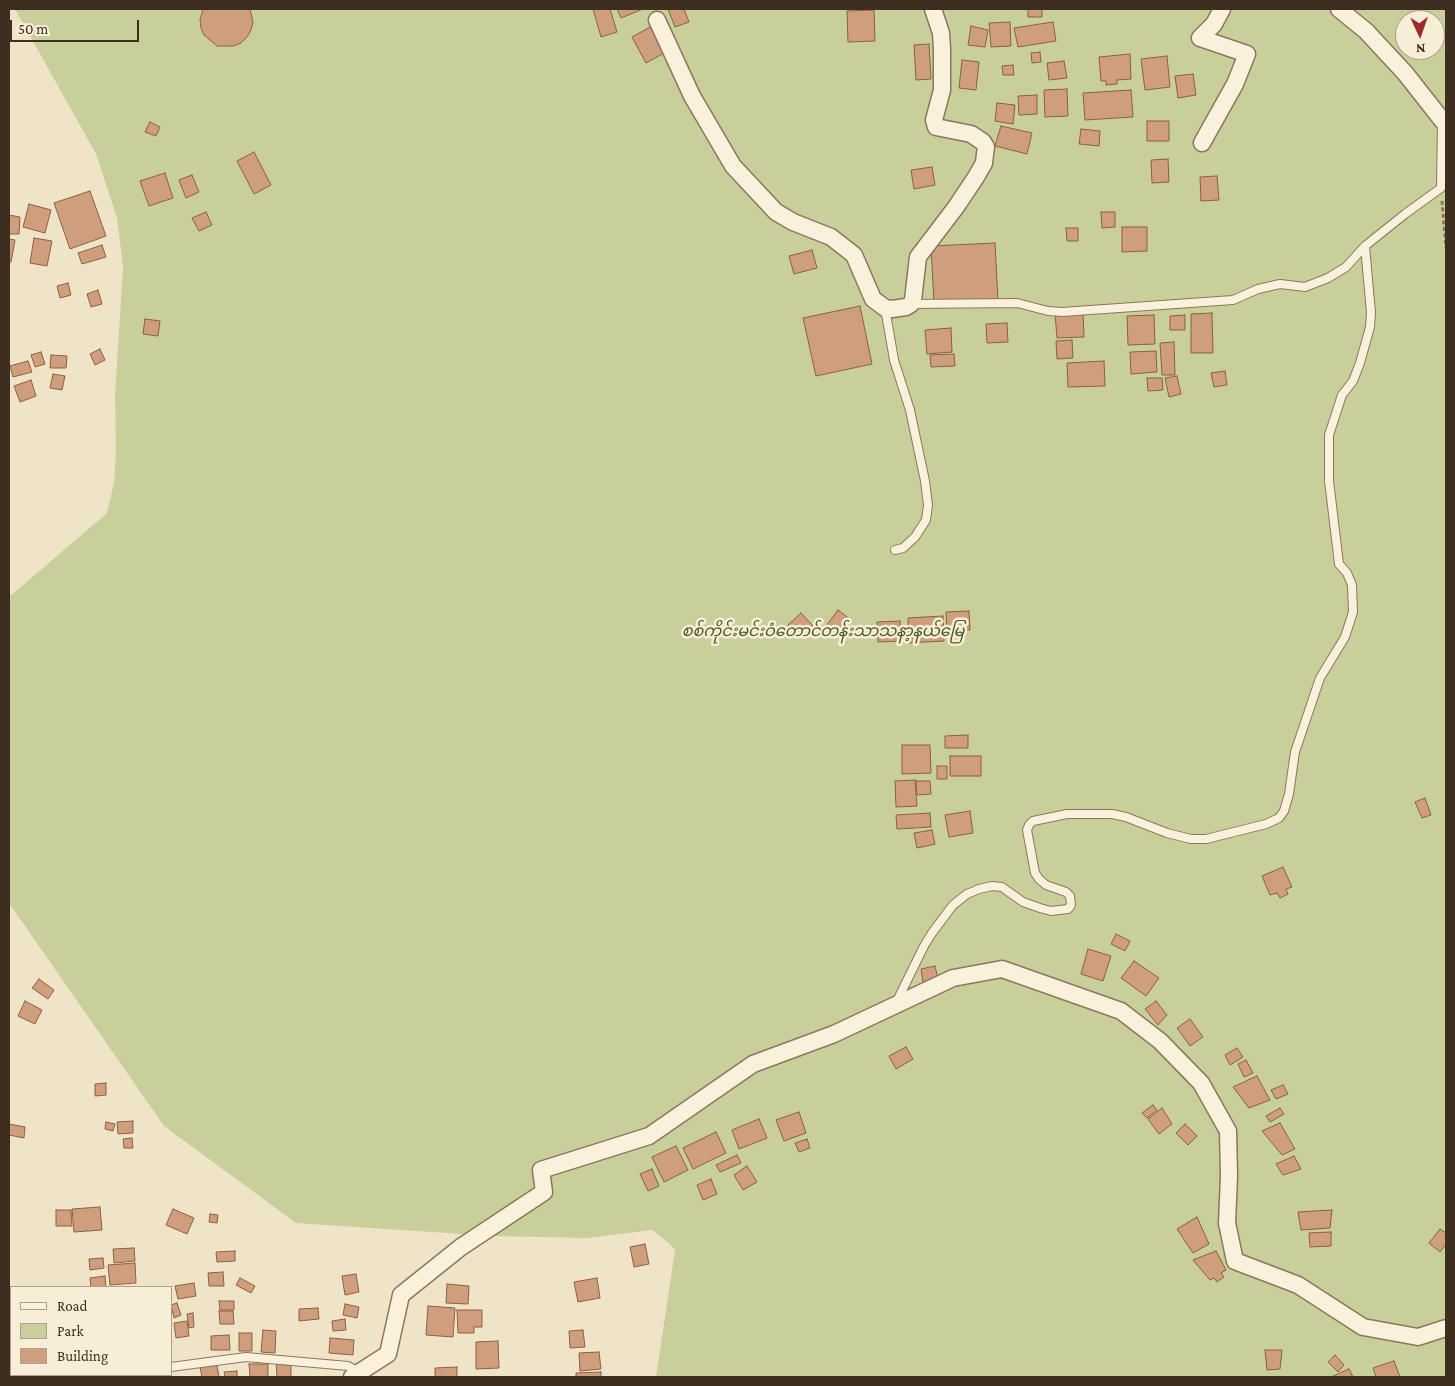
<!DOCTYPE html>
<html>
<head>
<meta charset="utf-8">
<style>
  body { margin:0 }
  #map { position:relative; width:1455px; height:1386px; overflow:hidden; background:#f0e4c8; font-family:"Crimson Pro",serif }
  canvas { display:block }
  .frame { position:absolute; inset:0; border:10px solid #3d2e20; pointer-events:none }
  .legend { position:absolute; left:10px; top:1286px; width:162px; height:90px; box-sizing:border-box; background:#f7eed8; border:1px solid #ada18e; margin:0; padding:6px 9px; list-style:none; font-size:15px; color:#3d2e20 }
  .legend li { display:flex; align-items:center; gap:10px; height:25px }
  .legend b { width:25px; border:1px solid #ada18e }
  .north { position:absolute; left:1395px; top:10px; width:50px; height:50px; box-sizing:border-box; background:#f7eed8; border:1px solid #ada18e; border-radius:50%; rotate:177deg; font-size:14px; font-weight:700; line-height:20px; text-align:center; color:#3d2e20 }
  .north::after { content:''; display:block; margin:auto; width:18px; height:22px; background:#9e2a2b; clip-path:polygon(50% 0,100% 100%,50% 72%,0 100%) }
  .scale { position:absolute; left:10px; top:20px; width:129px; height:22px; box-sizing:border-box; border:2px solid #3d2e20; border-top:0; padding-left:6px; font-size:15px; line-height:18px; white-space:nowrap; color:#3d2e20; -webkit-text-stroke:4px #f7eed8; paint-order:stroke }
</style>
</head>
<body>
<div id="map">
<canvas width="1455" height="1386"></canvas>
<div class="frame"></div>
<ul class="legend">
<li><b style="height:6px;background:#faf1dc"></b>Road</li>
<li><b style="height:14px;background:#c9cf9b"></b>Park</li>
<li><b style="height:14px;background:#cf9f7d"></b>Building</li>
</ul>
<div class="north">N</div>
<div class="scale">50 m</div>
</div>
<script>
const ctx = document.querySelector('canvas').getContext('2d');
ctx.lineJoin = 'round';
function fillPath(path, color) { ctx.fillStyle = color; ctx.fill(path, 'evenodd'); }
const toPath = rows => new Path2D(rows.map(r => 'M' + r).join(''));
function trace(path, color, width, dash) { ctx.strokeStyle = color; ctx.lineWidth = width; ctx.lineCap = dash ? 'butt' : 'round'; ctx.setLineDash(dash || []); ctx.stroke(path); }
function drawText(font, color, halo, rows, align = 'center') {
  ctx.font = font + ' "Crimson Pro","Noto Sans Myanmar",serif'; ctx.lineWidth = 5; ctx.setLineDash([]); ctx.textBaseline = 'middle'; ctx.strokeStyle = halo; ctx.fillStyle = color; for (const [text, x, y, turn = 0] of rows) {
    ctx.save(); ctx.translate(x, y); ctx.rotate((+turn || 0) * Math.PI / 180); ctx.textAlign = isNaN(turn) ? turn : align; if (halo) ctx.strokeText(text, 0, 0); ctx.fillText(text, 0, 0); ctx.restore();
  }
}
fillPath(toPath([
  [15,9,1446,9,1446,1377,656,1377,675,1250,671,1245,652,1230,588,1238,492,1236,296,1223,164,1126,9,903,9,597,107,513,114,483,116,451,115,395,123,266,117,218,96,154],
  [1405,20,1435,20,1435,50,1405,50]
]), '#c9cf9b');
const building = toPath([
  [203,9,250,9,253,22,251,30,247,37,241,43,233,46,217,46,204,35,201,28,200,20,203,9],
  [593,9,610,9,617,32,601,37,593,9],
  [617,9,643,9,621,18,617,9],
  [668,9,684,9,689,22,675,27,668,9],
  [1028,9,1042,9,1042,17,1028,17,1028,9],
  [874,10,875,41,848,42,847,11,874,10],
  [1010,22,1011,46,991,47,989,23,1010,22],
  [1053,22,1056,41,1018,47,1014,28,1053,22],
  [654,25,668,51,646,63,632,37,654,25],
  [971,26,988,30,985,47,968,45,971,26],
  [929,44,931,79,916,80,914,45,929,44],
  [1040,52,1041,62,1032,63,1031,53,1040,52],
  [1130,54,1131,79,1117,80,1117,84,1106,85,1106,81,1101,81,1099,57,1130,54],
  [1167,56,1170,87,1145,90,1141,59,1167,56],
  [962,60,979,62,976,90,959,88,962,60],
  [1064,61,1067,78,1049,80,1047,63,1064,61],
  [1013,65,1014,75,1003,75,1002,66,1013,65],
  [1193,74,1196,95,1178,98,1175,76,1193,74],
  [1067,89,1068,116,1045,117,1044,90,1067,89],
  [1131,90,1133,117,1085,120,1083,93,1131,90],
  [1037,95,1037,114,1019,115,1018,96,1037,95],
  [997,103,1015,105,1013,124,995,121,997,103],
  [1147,121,1169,121,1169,141,1147,141,1147,121],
  [150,122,160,127,156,136,145,132,150,122],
  [1001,126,1032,133,1027,154,995,146,1001,126],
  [1081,129,1100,131,1099,146,1079,144,1081,129],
  [254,152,271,185,254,194,237,161,254,152],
  [1168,159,1169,182,1152,183,1151,160,1168,159],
  [932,167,935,185,914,189,911,170,932,167],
  [165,173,173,198,149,206,140,181,165,173],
  [192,175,199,192,186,198,179,180,192,175],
  [1217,176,1219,200,1201,201,1200,177,1217,176],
  [90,191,106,236,70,249,54,203,90,191],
  [29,204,51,210,45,233,23,227,29,204],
  [206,212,212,225,199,231,192,218,206,212],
  [1101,212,1115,212,1115,227,1102,228,1101,212],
  [9,215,20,217,19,234,9,234,9,215],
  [1122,227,1147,227,1147,251,1122,252,1122,227],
  [1066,228,1078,228,1078,241,1067,241,1066,228],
  [34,238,52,241,47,266,30,263,34,238],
  [9,239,15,240,11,262,9,262,9,239],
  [995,243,998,300,934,303,931,246,995,243],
  [102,245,106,257,82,264,78,253,102,245],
  [812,250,817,268,794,274,789,256,812,250],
  [68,283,71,295,60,298,57,286,68,283],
  [98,290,102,304,91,307,87,294,98,290],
  [860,306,872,364,816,376,803,318,860,306],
  [1083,313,1084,337,1057,338,1055,314,1083,313],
  [1212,313,1213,353,1191,353,1191,314,1212,313],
  [1154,315,1155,344,1128,345,1127,316,1154,315],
  [1185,315,1185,330,1170,330,1170,316,1185,315],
  [145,319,160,321,158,336,143,334,145,319],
  [1007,323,1008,342,987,343,986,324,1007,323],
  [951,328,952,352,927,354,925,330,951,328],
  [1072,340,1073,358,1057,359,1056,341,1072,340],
  [1174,342,1175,375,1162,375,1160,343,1174,342],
  [100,349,105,360,95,365,90,354,100,349],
  [1156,351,1157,372,1131,374,1130,352,1156,351],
  [41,352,45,364,35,367,31,355,41,352],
  [954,354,955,366,931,367,930,355,954,354],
  [51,355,67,356,66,368,50,368,51,355],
  [28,361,32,372,13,377,10,366,28,361],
  [1104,361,1105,386,1068,387,1067,363,1104,361],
  [1225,371,1227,385,1214,387,1211,373,1225,371],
  [53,374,65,376,62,390,50,388,53,374],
  [1177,376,1181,394,1169,397,1165,378,1177,376],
  [1147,378,1162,378,1163,390,1148,391,1147,378],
  [31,380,36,396,20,402,14,386,31,380],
  [838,610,851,620,839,636,826,626,838,610],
  [969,611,970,630,947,630,946,612,969,611],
  [801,613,813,626,799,638,788,625,801,613],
  [943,616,944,641,909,643,908,618,943,616],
  [900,621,901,641,878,642,877,622,900,621],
  [968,735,968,748,945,748,945,736,968,735],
  [902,745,930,745,931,773,902,774,902,745],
  [950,756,981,756,981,776,950,776,950,756],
  [937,766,947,766,947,779,937,779,937,766],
  [915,780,917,806,896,807,895,781,915,780],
  [916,781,930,781,931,794,917,795,916,781],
  [1425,798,1431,815,1422,818,1415,802,1425,798],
  [970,811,973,833,949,837,945,815,970,811],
  [930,813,931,827,897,829,896,815,930,813],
  [932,830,935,844,917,848,914,833,932,830],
  [1283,867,1292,887,1286,889,1288,894,1280,898,1277,893,1270,895,1262,876,1283,867],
  [1116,934,1130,941,1125,951,1111,944,1116,934],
  [1088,949,1111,956,1103,981,1081,974,1088,949],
  [1134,961,1159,978,1146,996,1121,978,1134,961],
  [935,966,938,979,923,982,921,969,935,966],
  [39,979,54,990,48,999,32,988,39,979],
  [25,1001,42,1010,35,1024,18,1016,25,1001],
  [1156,1001,1167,1015,1158,1025,1145,1009,1156,1001],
  [1190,1019,1203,1037,1190,1046,1177,1028,1190,1019],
  [906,1047,913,1059,896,1069,889,1056,906,1047],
  [1237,1048,1243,1057,1230,1065,1225,1055,1237,1048],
  [1246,1060,1253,1073,1244,1077,1238,1064,1246,1060],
  [1257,1076,1270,1100,1249,1108,1233,1087,1257,1076],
  [106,1083,106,1095,95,1096,95,1084,106,1083],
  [1283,1085,1288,1094,1276,1099,1271,1090,1283,1085],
  [1153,1105,1157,1110,1147,1118,1142,1113,1153,1105],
  [1162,1108,1172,1124,1159,1134,1148,1119,1162,1108],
  [1280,1108,1284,1114,1270,1122,1266,1116,1280,1108],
  [799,1112,806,1133,784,1141,776,1120,799,1112],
  [759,1119,767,1138,739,1149,732,1130,759,1119],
  [133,1121,133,1133,118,1134,117,1122,133,1121],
  [106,1122,115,1124,113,1131,105,1129,106,1122],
  [1280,1123,1295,1149,1282,1155,1262,1131,1280,1123],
  [9,1124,25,1127,24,1138,9,1135,9,1124],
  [1185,1124,1197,1136,1188,1145,1176,1133,1185,1124],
  [716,1132,726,1153,693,1169,683,1148,716,1132],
  [132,1138,133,1148,124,1148,123,1139,132,1138],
  [807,1139,810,1148,799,1152,795,1143,807,1139],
  [676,1146,688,1170,664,1182,652,1157,676,1146],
  [737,1155,741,1163,720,1172,716,1165,737,1155],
  [1294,1156,1301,1169,1283,1175,1276,1164,1294,1156],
  [747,1166,757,1182,743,1190,734,1175,747,1166],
  [652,1169,659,1186,648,1191,640,1174,652,1169],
  [711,1179,717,1194,703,1200,697,1185,711,1179],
  [100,1207,102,1230,74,1232,72,1209,100,1207],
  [173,1209,194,1218,187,1234,166,1225,173,1209],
  [56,1210,71,1210,72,1226,56,1226,56,1210],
  [1332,1210,1330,1228,1301,1230,1298,1212,1332,1210],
  [210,1214,218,1215,217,1223,209,1222,210,1214],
  [1197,1217,1209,1244,1193,1253,1177,1229,1197,1217],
  [1440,1229,1446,1233,1446,1244,1440,1252,1429,1243,1440,1229],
  [1331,1232,1331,1246,1310,1247,1309,1233,1331,1232],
  [645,1244,649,1264,634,1267,630,1247,645,1244],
  [134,1248,135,1261,114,1263,113,1249,134,1248],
  [235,1251,235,1261,217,1262,216,1252,235,1251],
  [1216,1251,1226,1270,1221,1273,1224,1277,1217,1282,1214,1278,1210,1280,1193,1260,1216,1251],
  [103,1258,104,1268,90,1270,89,1259,103,1258],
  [135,1263,136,1283,110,1285,108,1265,135,1263],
  [223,1272,224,1286,209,1286,208,1273,223,1272],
  [356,1274,359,1292,345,1295,342,1276,356,1274],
  [105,1276,106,1287,91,1287,90,1278,105,1276],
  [240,1278,255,1286,251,1293,236,1285,240,1278],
  [597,1278,600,1298,578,1302,574,1282,597,1278],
  [194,1283,196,1296,178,1299,175,1286,194,1283],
  [447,1284,469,1286,468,1304,446,1303,447,1284],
  [219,1301,234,1301,234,1310,220,1310,219,1301],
  [177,1303,181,1315,174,1318,171,1305,177,1303],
  [345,1304,359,1307,357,1318,343,1315,345,1304],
  [428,1306,455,1308,453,1337,426,1335,428,1306],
  [318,1308,319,1319,299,1321,299,1309,318,1308],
  [457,1310,482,1310,482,1327,474,1327,474,1333,458,1333,457,1310],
  [219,1311,233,1311,234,1324,220,1324,219,1311],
  [193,1313,194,1327,189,1328,187,1314,193,1313],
  [345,1319,346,1330,333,1331,332,1321,345,1319],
  [187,1321,189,1336,176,1338,174,1323,187,1321],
  [263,1330,276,1331,275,1353,261,1352,263,1330],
  [583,1330,585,1347,570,1348,569,1331,583,1330],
  [239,1333,252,1333,252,1351,239,1351,239,1333],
  [229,1335,230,1350,211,1350,211,1336,229,1335],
  [330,1338,354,1340,353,1355,329,1353,330,1338],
  [498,1341,499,1368,476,1369,476,1342,498,1341],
  [1265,1350,1282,1350,1280,1369,1267,1370,1265,1350],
  [599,1352,601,1369,580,1371,579,1353,599,1352],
  [1335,1355,1344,1365,1338,1372,1328,1362,1335,1355],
  [283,1360,283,1365,291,1365,291,1377,277,1377,276,1361,283,1360],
  [1394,1361,1400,1377,1376,1377,1373,1368,1394,1361],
  [249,1364,268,1364,268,1377,250,1377,249,1364],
  [217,1365,219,1377,202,1377,200,1367,217,1365],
  [457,1367,457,1377,435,1377,435,1368,457,1367],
  [1349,1369,1353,1377,1331,1377,1349,1369],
  [237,1371,237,1377,225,1377,224,1372,237,1371],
  [601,1372,601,1377,576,1377,576,1373,601,1372]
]);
fillPath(building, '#cf9f7d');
trace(building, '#8d5f41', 1);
const service = toPath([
  [911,304,1017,303,1048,311,1062,312,1233,300,1258,289,1280,284,1305,287,1328,278,1346,267,1365,246,1405,214,1441,188,1442,121],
  [885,308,894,360,910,410,925,481,928,505,926,520,915,537,903,548,895,550],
  [897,1001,924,946,932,933,953,905,967,894,979,889,992,886,1002,887,1023,902,1040,908,1051,911,1068,909,1071,905,1070,896,1066,892,1046,885,1039,879,1035,873,1027,830,1029,825,1033,821,1067,814,1112,814,1126,817,1167,833,1191,839,1206,839,1266,824,1279,818,1284,811,1289,794,1295,752,1320,678,1345,637,1353,612,1352,585,1347,573,1339,564,1329,481,1329,435,1342,395,1353,381,1360,363,1370,327,1371,313,1365,246],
  [171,1367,246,1357,337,1365,348,1366,359,1372],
  [99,1377,116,1375]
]);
const minor = toPath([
  [1339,9,1366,31,1405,73,1442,120,1446,123],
  [657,20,692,96,733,166,776,212,793,222,831,237,854,255,873,299,885,308,892,309,906,307,911,304,913,300,918,257,956,207,976,177,984,163,985,154,986,147,983,142,971,134,936,127,934,120,942,90,942,49,941,33,933,9],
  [1202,143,1235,84,1247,54,1200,38,1214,24,1222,9],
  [352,1377,388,1354,401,1295,461,1247,544,1192,541,1170,649,1136,753,1064,834,1034,953,978,1002,969,1121,1011,1160,1041,1201,1083,1228,1131,1229,1176,1227,1223,1235,1261,1298,1285,1363,1327,1418,1337,1446,1328]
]);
trace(service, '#8d765c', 10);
trace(minor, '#8d765c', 19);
trace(toPath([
  [1442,201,1446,248]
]), '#8d765c', 3, [4, 2.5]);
trace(service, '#faf1dc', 8);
trace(minor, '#faf1dc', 16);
drawText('italic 16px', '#4d5a26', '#f7eed8', [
  ["စစ်ကိုင်းမင်းဝံတောင်တန်းသာသနာ့နယ်မြေ",823,631]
]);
</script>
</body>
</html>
